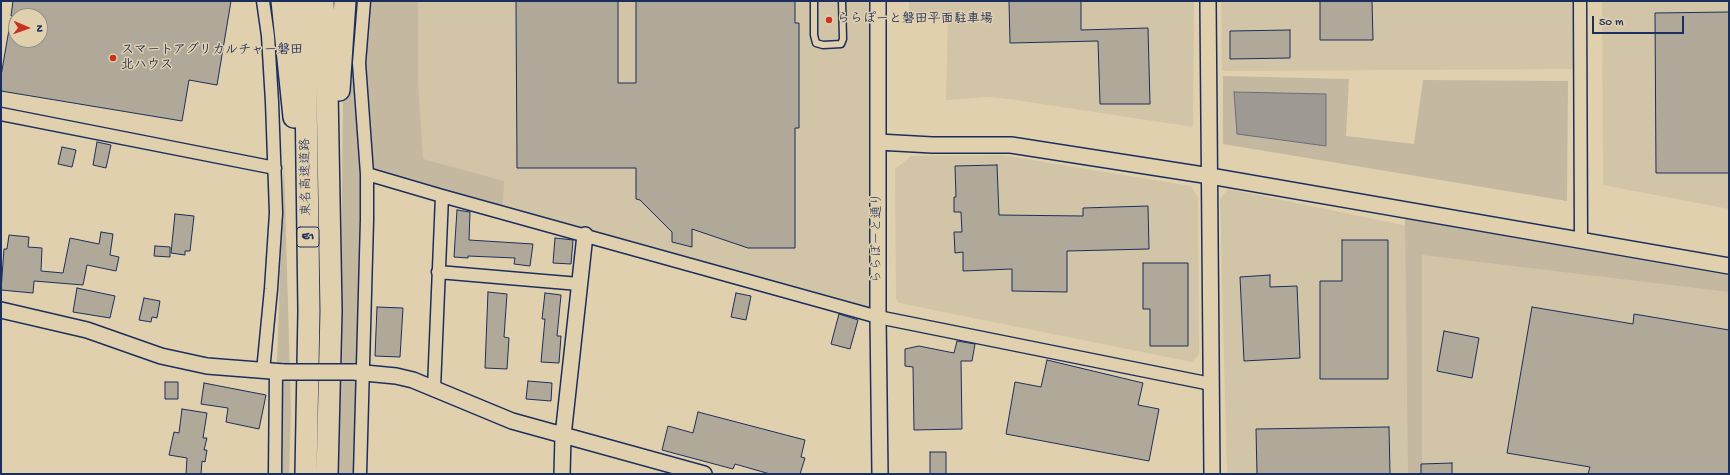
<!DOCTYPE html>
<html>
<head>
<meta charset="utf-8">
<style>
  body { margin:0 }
  #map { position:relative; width:1730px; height:475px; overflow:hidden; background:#e1d0ad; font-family:"Gochi Hand",sans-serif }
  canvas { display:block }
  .frame { position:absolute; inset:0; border:2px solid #1b2f5e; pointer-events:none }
  .north { position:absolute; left:8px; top:8px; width:40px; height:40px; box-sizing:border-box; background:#e1d0ad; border:1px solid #92908d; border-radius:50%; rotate:92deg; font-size:11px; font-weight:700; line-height:16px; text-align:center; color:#1b2f5e }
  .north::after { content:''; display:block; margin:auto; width:14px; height:18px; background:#c8321e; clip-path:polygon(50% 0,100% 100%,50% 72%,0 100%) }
  .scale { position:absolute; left:1592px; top:16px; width:92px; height:18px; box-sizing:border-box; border:2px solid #1b2f5e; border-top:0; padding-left:5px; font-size:12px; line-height:14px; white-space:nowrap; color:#1b2f5e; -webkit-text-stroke:3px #e1d0ad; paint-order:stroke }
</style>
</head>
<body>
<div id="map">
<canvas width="1730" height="475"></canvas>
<div class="frame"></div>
<div class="north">N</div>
<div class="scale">50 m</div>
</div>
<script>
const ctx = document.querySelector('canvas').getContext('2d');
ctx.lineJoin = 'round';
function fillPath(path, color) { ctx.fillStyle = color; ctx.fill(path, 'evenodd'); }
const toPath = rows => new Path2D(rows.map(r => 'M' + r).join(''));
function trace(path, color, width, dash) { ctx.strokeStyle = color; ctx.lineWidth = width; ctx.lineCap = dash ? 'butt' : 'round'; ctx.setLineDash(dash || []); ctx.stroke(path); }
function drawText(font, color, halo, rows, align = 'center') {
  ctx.font = font + ' "Gochi Hand","Klee One",sans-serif'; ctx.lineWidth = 3; ctx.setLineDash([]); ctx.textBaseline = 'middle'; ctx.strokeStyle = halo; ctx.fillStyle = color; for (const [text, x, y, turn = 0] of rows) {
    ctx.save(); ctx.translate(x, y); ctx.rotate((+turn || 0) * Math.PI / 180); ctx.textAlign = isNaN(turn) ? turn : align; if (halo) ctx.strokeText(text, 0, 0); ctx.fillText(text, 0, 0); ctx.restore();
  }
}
fillPath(toPath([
  [366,1,878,1,878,311,367,174],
  [909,1,1194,1,1193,127,1016,100,990,97,946,100,948,16,909,16],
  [1221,1,1573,1,1574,69,1222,71],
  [1602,1,1729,1,1729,209,1603,185],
  [1001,155,1191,186,1198,198,1199,354,1192,362,899,303,896,299,895,169,911,156],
  [1228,189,1729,292,1729,474,1227,474,1220,199]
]), '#d2c4a7');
fillPath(toPath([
  [346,1,418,1,418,82,423,159,504,181,502,213,367,174,358,474,337,474,340,416,343,87],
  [1223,76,1349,79,1346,136,1414,144,1423,80,1568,81,1567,201,1223,144],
  [284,162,291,413,289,474,273,474],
  [1405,218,1729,272,1729,292,1422,255,1422,474,1408,474]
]), '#c4b8a1');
const water = toPath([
  [1234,92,1326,94,1326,146,1237,134,1234,92]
]);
fillPath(water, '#9e9992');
trace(water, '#6a6f7d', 1);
const building = toPath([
  [13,1,231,1,217,85,189,80,182,121,1,91,1,76,11,18,16,18,16,40,40,40,40,16,11,16,13,1],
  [516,1,618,1,618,83,636,83,636,1,795,1,795,23,799,23,799,128,795,128,795,248,748,248,692,229,692,247,672,242,672,232,640,200,636,199,636,168,517,168,516,1],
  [1009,1,1081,1,1081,30,1148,28,1150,104,1100,104,1098,41,1010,43,1009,1],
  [1320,1,1372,1,1373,40,1320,40,1320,1],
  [1729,12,1729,173,1656,173,1655,13,1729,12],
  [1290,30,1290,58,1230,59,1230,31,1290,30],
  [97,142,111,145,106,168,93,165,97,142],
  [62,147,76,150,72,167,58,164,62,147],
  [997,165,999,215,1083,216,1083,208,1148,206,1149,249,1067,251,1067,292,1012,291,1012,269,963,271,963,252,955,253,954,232,962,232,961,212,954,212,954,197,956,197,955,166,997,165],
  [457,210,470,212,469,240,533,244,530,266,514,264,515,258,468,256,468,258,454,257,457,210],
  [175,214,194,216,190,251,185,251,185,255,171,253,175,214],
  [101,232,113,234,110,255,119,257,116,271,87,265,83,285,34,281,33,293,1,290,4,249,7,249,9,235,29,237,28,247,42,248,41,271,63,273,70,238,99,244,101,232],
  [555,238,573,240,571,264,553,263,555,238],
  [1342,240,1388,240,1388,379,1320,379,1320,281,1342,281,1342,240],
  [155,246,170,247,170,257,154,256,155,246],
  [1143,263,1188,263,1188,346,1150,346,1150,309,1143,309,1143,263],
  [1270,275,1270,287,1297,286,1300,358,1244,361,1240,277,1270,275],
  [77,288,115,296,110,318,73,312,77,288],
  [488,292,507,294,504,337,509,338,507,369,485,368,488,292],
  [545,293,561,295,557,336,561,336,559,363,541,362,545,319,542,319,545,293],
  [736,293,751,296,746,320,731,317,736,293],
  [144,298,160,301,157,318,152,317,151,322,139,320,144,298],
  [377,307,403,308,400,357,375,356,377,307],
  [1532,307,1633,324,1634,314,1729,330,1729,474,1588,474,1590,467,1507,453,1532,307],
  [839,314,858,320,850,349,831,344,839,314],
  [1444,331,1479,338,1472,378,1437,371,1444,331],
  [957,341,975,344,972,361,961,361,962,429,914,430,913,367,905,366,905,349,919,346,954,353,957,341],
  [1047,360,1143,383,1138,405,1159,409,1149,461,1006,434,1015,382,1041,387,1047,360],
  [528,381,552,383,551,401,526,399,528,381],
  [165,382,178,382,178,399,165,399,165,382],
  [204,383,266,395,259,429,226,422,228,408,201,404,204,383],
  [182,409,207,413,203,438,207,438,204,450,207,450,205,462,202,461,201,474,186,474,187,458,169,455,174,432,179,433,182,409],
  [698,412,805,440,801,457,805,458,800,474,770,474,735,464,733,469,662,450,668,426,693,433,698,412],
  [1389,427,1390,474,1257,474,1256,429,1389,427],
  [930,452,946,452,946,474,930,474,930,452],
  [1452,463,1452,474,1421,474,1421,464,1452,463]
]);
fillPath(building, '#b0a899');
trace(building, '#1b2f5e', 1);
const service = toPath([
  [814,1,814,35,816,43,823,45,841,44,843,39,842,1]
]);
const minor = toPath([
  [263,1,268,36,272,102,276,213,271,289,263,371],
  [1580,1,1581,240],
  [1,114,275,168],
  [367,174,442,196,878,317,1211,384],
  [438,272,579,284],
  [434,388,442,196],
  [275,474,276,372],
  [360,474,367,220,367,174,359,63,364,1]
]);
const tertiary = toPath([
  [878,1,878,317,880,474],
  [1208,1,1212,474],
  [878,142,932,145,1011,145,1210,176,1729,266],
  [1,310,87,330,161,356,207,366,284,372],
  [354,372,396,376,413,380,512,421,704,474],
  [562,474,563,436,585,235]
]);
const motorway = toPath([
  [282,1,294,117],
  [302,1,306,91,309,311,306,474],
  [323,1,327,90,331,311,327,474],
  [339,90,345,1]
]);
trace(service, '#1b2f5e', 9);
trace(minor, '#1b2f5e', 15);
trace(tertiary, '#1b2f5e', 18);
trace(motorway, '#1b2f5e', 24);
trace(service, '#e1d0ad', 6);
trace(minor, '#e1d0ad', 12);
trace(tertiary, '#e1d0ad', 15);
trace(motorway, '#e1d0ad', 21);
const tertiaryBridge = toPath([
  [284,372,354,372]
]);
trace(tertiaryBridge, '#1b2f5e', 18, []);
trace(tertiaryBridge, '#e1d0ad', 15);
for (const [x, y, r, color] of [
  [829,20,4,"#c8321e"],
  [113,58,4,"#c8321e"]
]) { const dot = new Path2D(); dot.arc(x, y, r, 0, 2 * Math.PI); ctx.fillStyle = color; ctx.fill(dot); trace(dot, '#e1d0ad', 1.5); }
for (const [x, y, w] of [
  [308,237,22]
]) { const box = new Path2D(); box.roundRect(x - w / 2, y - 10, w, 20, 3); ctx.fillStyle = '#e1d0ad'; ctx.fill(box); trace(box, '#1b2f5e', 1); }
drawText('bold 12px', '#1b2f5e', null, [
  ["E1",308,237]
]);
drawText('bold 13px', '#1b2f5e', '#e1d0ad', [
  ["ららぽーと磐田平面駐車場",837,20],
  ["スマートアグリカルチャー磐田",121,51],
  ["北ハウス",121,66]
], 'left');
drawText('13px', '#1b2f5e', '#e1d0ad', [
  ["東名高速道路",307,177,-91],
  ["ららぽーと通り",878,238,-90]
]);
</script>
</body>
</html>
